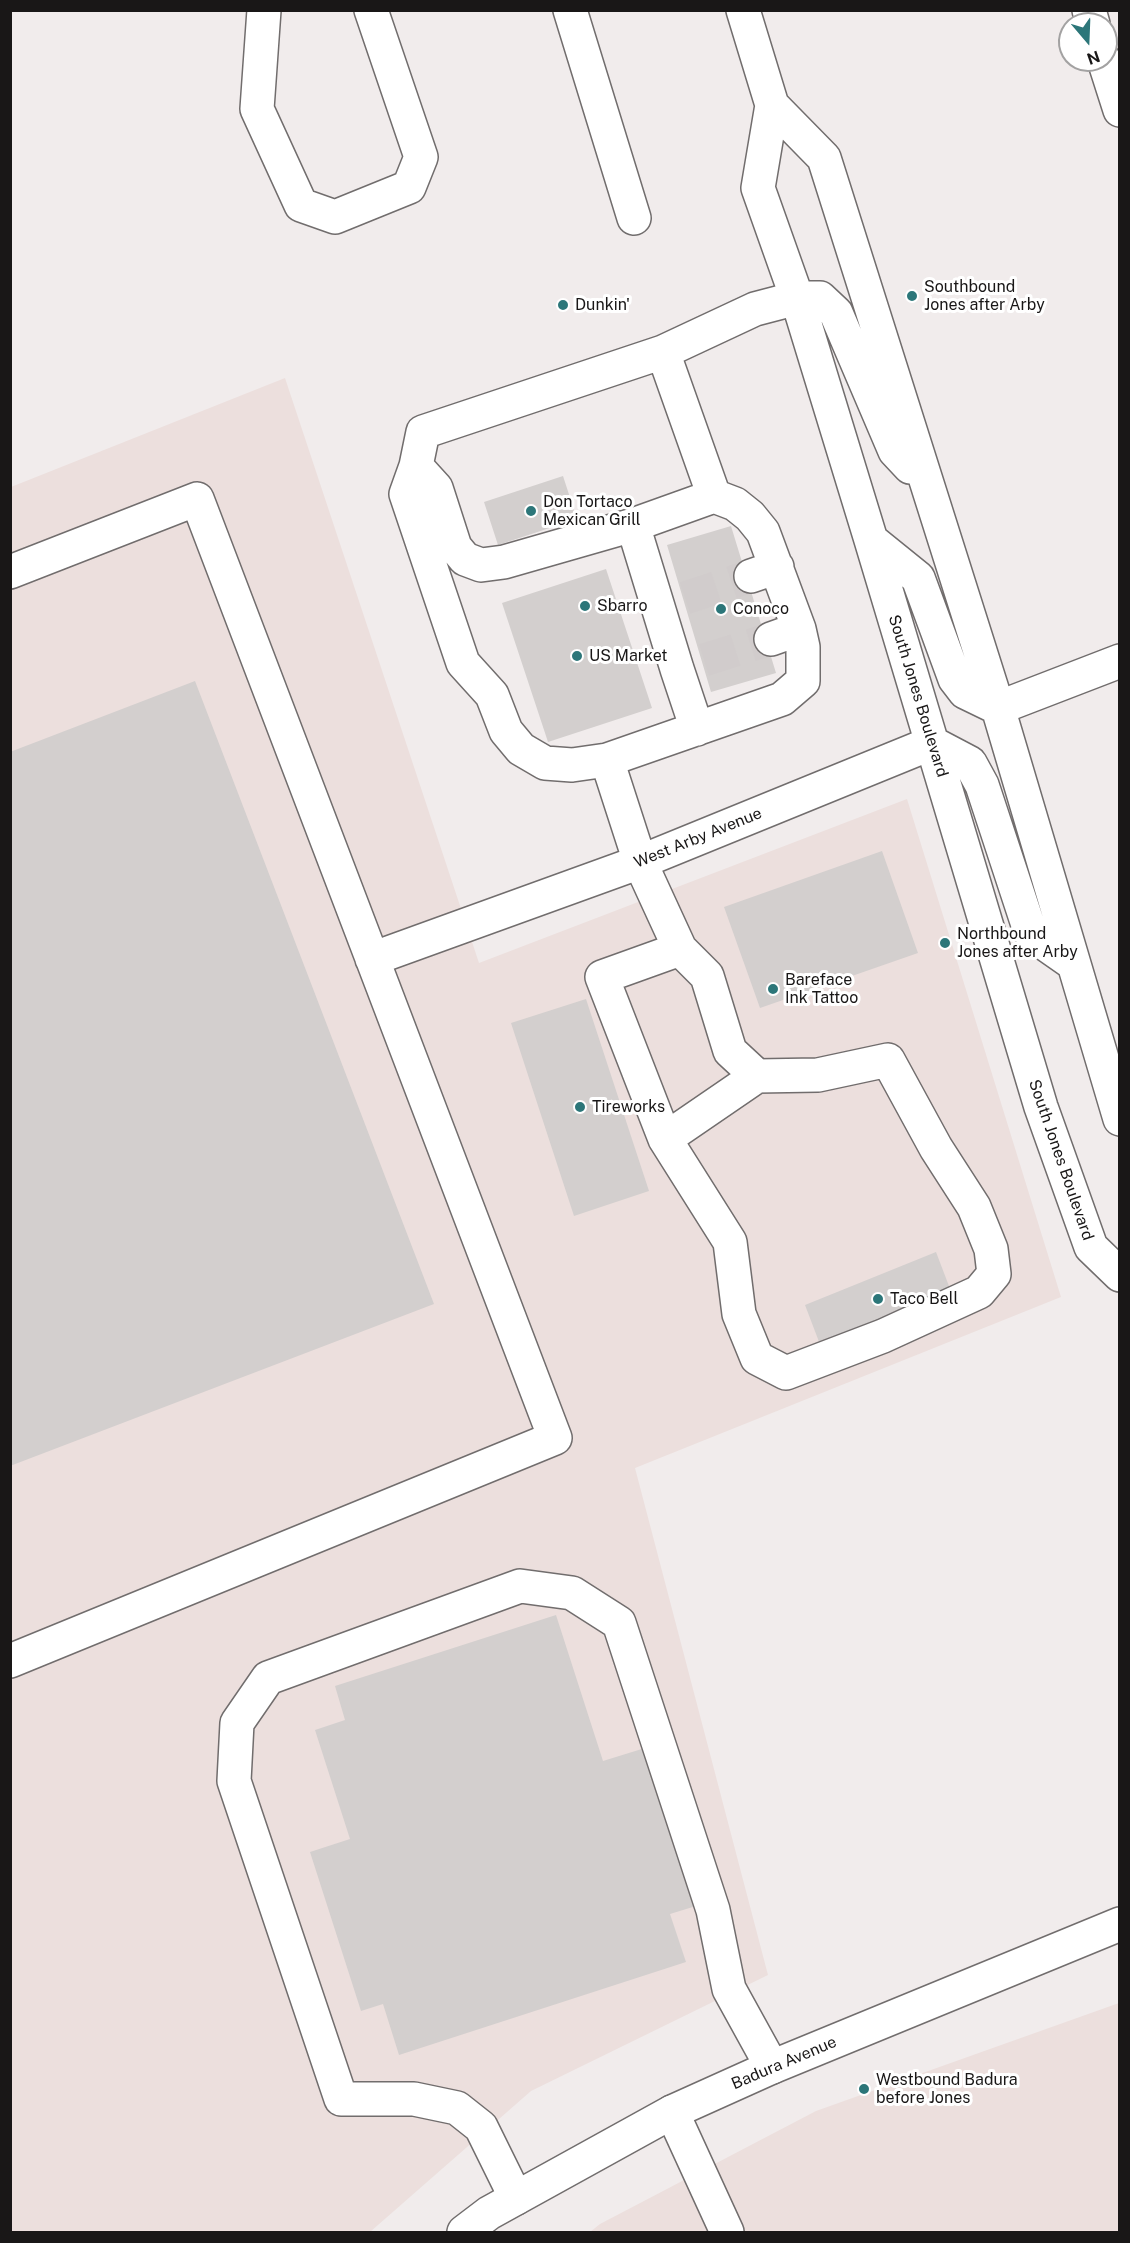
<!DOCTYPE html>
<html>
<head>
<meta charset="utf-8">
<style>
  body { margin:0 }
  #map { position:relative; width:1130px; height:2243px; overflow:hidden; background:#f1ecec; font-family:"Public Sans",sans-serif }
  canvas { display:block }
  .frame { position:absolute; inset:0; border:12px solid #191717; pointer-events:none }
  .north { position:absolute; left:1058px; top:12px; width:60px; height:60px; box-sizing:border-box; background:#fff; border:2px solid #a3a2a2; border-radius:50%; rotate:161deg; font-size:16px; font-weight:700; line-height:24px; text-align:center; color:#191717 }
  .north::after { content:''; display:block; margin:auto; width:21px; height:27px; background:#2c7679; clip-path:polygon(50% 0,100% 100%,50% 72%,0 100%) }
</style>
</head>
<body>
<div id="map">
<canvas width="1130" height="2243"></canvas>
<div class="frame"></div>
<div class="north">N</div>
</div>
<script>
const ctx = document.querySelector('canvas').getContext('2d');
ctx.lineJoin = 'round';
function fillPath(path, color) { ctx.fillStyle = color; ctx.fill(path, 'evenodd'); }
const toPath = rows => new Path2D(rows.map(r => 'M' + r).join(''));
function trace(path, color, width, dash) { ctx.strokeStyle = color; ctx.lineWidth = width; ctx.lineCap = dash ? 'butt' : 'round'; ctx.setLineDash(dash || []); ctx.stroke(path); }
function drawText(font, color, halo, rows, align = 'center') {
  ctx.font = font + ' "Public Sans",sans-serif'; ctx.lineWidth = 6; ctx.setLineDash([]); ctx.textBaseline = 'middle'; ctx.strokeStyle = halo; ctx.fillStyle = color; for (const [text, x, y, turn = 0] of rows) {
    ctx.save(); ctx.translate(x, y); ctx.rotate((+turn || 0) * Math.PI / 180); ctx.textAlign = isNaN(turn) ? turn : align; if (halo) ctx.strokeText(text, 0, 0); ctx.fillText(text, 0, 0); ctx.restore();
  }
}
fillPath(toPath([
  [285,378,479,963,907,799,1061,1297,635,1468,768,1975,531,2091,370,2232,11,2232,11,487],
  [1119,2003,1119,2232,590,2232,600,2224,816,2111]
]), '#ecdfdd');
fillPath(toPath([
  [563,476,577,519,498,545,484,502],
  [731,526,776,673,711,692,667,545],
  [606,569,652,708,548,742,502,603],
  [195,681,434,1304,10,1466,10,752],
  [882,851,918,953,760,1008,724,907],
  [586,999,649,1191,574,1216,511,1023],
  [936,1252,952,1294,821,1347,805,1305],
  [556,1615,603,1761,645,1748,696,1906,670,1914,686,1962,399,2055,383,2004,361,2011,310,1852,350,1839,315,1730,345,1720,335,1686]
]), '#d3cfce');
trace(toPath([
  [685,598,751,576],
  [704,660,771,639]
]), '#d1cccc', 33, [33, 16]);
const minor = toPath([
  [264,10,257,109,301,205,335,217,409,187,421,157,371,10],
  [570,10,634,218],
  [1089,10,1093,24],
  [1104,60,1120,110],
  [416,466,436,488,455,547,465,559,481,565,504,562,633,525],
  [10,572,197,499,555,1438,10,1661],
  [751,576,777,567],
  [771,639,799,629],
  [998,708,1120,661],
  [697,729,677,669,633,525,714,496],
  [607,760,572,765,545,763,521,749,506,731,492,695,463,663,406,494,416,466,423,432,663,352],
  [680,949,602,977,665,1139,730,1242,739,1314,757,1358,786,1373,883,1336,979,1292,994,1274,991,1249,974,1207,936,1148,888,1060,818,1075,757,1076,730,1051,707,976,680,949,640,862,607,760,782,699,803,681,803,647,799,629,763,532,750,516,735,504,714,496,663,352,755,309,797,298],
  [372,959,640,862,932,743],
  [665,1139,757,1076],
  [672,2112,727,2232],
  [516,2198,481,2127,457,2108,414,2099,341,2099,234,1781,237,1723,268,1678,520,1586,572,1593,619,1623,713,1910,729,1989,772,2067]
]);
const major = toPath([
  [743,10,772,105,824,158,998,708,1120,1119],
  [772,105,758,188,797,298,871,540,1041,1107,1091,1247,1120,1275],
  [797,298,820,298,836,313,895,451,910,467],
  [871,540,918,578,955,679,965,692,998,708],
  [932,743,970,763,982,785,1031,934,1074,964],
  [464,2232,489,2213,672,2112,772,2067,1120,1924]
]);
trace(minor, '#716d6d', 36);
trace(major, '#716d6d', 36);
trace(minor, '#fff', 33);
trace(major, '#fff', 33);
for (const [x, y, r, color] of [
  [912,296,6,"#2c7679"],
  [563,305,6,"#2c7679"],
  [531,511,6,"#2c7679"],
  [585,606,6,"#2c7679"],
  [721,609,6,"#2c7679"],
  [577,656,6,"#2c7679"],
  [945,943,6,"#2c7679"],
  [773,989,6,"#2c7679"],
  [580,1107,6,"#2c7679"],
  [878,1299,6,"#2c7679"],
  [864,2089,6,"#2c7679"]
]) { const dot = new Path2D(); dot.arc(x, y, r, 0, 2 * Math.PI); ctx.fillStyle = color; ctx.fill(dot); trace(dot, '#fff', 2); }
drawText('16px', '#191717', '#fff', [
  ["Southbound",924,287],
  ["Jones after Arby",924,305],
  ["Dunkin'",575,305],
  ["Don Tortaco",543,502],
  ["Mexican Grill",543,520],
  ["Sbarro",597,606],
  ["Conoco",733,609],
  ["US Market",589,656],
  ["Northbound",957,934],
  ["Jones after Arby",957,952],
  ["Bareface",785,980],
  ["Ink Tattoo",785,998],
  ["Tireworks",592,1107],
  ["Taco Bell",890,1299],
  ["Westbound Badura",876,2080],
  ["before Jones",876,2098]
], 'left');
drawText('16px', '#191717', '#fff', [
  ["South Jones Boulevard",918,696,73],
  ["West Arby Avenue",698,838,-22],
  ["South Jones Boulevard",1061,1160,71],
  ["Badura Avenue",784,2063,-23]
]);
</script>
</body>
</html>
